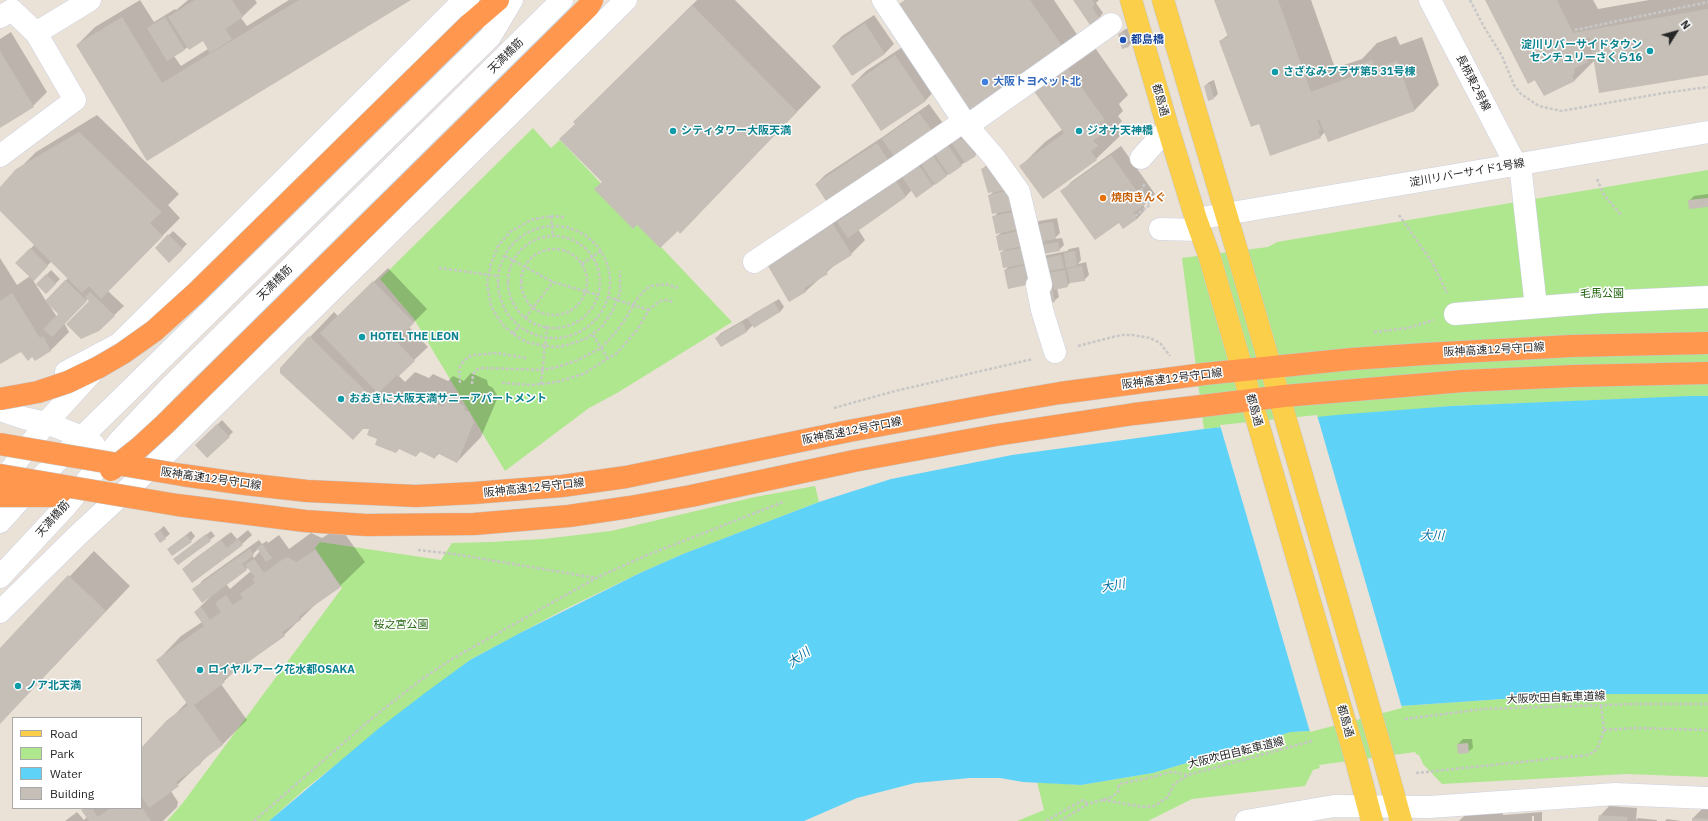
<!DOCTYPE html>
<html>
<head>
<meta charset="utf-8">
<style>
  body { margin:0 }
  #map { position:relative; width:1708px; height:821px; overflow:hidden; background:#ebe2d7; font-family:"IBM Plex Sans",sans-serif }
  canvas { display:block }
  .legend { position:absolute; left:12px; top:717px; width:130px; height:92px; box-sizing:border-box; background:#fff; border:1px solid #a9a9a9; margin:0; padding:5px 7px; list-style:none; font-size:12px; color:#272727 }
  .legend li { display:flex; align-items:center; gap:8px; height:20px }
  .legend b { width:20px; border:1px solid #a9a9a9 }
  .north { position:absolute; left:1656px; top:12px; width:40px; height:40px; -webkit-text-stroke:3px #fff; paint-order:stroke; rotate:53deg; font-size:11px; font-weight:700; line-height:16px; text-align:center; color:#272727 }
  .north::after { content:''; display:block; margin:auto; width:14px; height:18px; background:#272727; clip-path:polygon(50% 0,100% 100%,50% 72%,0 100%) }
</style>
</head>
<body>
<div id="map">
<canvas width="1708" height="821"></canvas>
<ul class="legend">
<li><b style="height:5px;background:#fccf4b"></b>Road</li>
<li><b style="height:11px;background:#aee78d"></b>Park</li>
<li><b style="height:11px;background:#5fd2f8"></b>Water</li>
<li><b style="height:11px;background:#c6bfb7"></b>Building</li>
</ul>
<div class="north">N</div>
</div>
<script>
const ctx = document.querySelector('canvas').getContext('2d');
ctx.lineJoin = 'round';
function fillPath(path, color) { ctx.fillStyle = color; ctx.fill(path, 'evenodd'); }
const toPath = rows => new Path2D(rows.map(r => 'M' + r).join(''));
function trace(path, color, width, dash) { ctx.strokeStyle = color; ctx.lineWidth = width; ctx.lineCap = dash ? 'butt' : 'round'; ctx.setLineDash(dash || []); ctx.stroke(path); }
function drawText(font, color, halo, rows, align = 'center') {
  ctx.font = font + ' "IBM Plex Sans","Noto Sans JP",sans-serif'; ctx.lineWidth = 3; ctx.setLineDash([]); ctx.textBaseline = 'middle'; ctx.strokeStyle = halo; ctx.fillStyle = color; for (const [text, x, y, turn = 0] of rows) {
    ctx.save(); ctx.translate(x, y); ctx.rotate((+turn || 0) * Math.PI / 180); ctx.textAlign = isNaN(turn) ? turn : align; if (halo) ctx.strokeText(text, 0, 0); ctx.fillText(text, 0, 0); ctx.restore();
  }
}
fillPath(toPath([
  [533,128,551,148,560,140,732,322,617,393,589,408,505,471,414,319,380,279],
  [1708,170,1708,396,1451,406,1204,429,1182,258,1268,247,1277,242],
  [815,486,819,502,683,554,640,573,565,609,470,660,305,789,269,821,167,821,182,804,342,588,315,548,320,542,441,560,452,543,491,542,543,539,611,531,755,497],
  [1575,694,1708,694,1708,777,1626,774,1442,784,1423,764,1419,755,1416,754,1415,752,1319,765,1320,768,1313,770,1305,786,1192,799,1148,821,1017,821,1044,810,1037,782,1081,785,1153,773,1291,732,1309,731,1401,706]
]), '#aee78d');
fillPath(toPath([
  [1690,396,1708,396,1708,694,1575,694,1401,706,1309,731,1291,732,1153,773,1081,785,1023,782,1000,778,970,778,915,783,857,798,804,821,269,821,378,729,425,693,470,660,520,633,640,573,683,554,819,502,891,479,1012,455,1204,429,1336,415,1451,406]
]), '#5fd2f8');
fillPath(toPath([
  [1317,415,1402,708,1310,732,1220,425]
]), '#ebe2d7');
fillPath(toPath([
  [140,0,154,22,175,9,176,10,188,0,255,0,257,3,241,18,247,26,289,0,409,0,147,159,77,45,95,27],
  [203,39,208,49,181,66,174,56,188,47],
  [697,0,735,0,821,87,704,208,603,181,575,122],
  [905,0,1054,0,1078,36,1064,50,901,4],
  [1074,0,1099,0,1096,3,1103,13,1099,18],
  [1216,0,1311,0,1335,68,1362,59,1377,43,1396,36,1400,45,1422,37,1439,85,1415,110,1328,141,1325,132,1320,137,1259,123,1220,41,1228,35],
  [1486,0,1593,0,1598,9,1649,0,1708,0,1708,74,1595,60,1575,80,1544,95],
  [874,15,894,44,885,53,852,75,833,46,842,36],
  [1128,28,1133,42,1128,46,1119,34,1124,30],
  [11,32,47,92,33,106,0,125,0,39],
  [910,42,939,86,926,100,852,85,866,71],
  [1091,42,1128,95,1119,104,1123,111,1118,116,1122,121,1116,127,1121,135,1096,159,1021,166,1045,142,1063,129,1034,90],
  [1214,80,1218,94,1214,98,1205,86,1209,82],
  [929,104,945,126,899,161,816,184,825,175,887,134],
  [97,115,179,194,168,205,180,218,108,291,124,306,98,330,90,301,88,299,64,323,69,332,51,350,35,360,32,356,21,351,0,363,0,258,17,285,30,276,17,263,35,244,0,210,0,188,36,152],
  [52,261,68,278,46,301,33,280],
  [48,303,60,314,57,317],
  [962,134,980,151,975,155,932,186,912,190,906,196,858,229,865,240,851,254,837,263,806,291,790,301,766,261,845,207,848,213],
  [1121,146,1155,194,1143,205,1146,209,1137,219,1119,222,1062,192,1071,182],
  [996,161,1040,278,1005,270,1009,266,1001,253,1005,249,997,236,1002,232,994,217,998,212,989,196,994,191,982,169,987,165],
  [1708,194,1708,206,1689,201,1694,196],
  [1057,218,1060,233,1054,239,1062,238,1064,245,1059,250,1038,246,1044,240,1035,225,1039,221],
  [173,231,187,244,169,262,156,248],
  [1079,247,1081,260,1078,264,1086,262,1089,275,1084,280,1071,282,1067,286,1057,288,1059,297,1054,301,1042,259,1047,255,1067,251,1069,249],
  [388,268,427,309,409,327,428,347,398,375,405,382,415,372,429,378,433,374,448,381,453,376,464,381,471,373,487,380,488,385,493,388,498,397,481,437,457,462,440,453,434,458,421,451,416,456,400,448,396,452,378,439,310,337,334,312,338,316],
  [51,270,60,279,46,293,38,284],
  [779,299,784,307,780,312,753,325,747,331,721,345,716,338,721,333,747,318,748,319,753,314],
  [222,420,233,432,207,457,197,445],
  [164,526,170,534,165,538,155,534],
  [340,527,365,562,340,586,319,601,284,635,236,670,221,684,247,720,222,745,212,752,171,791,178,802,177,807,163,821,65,821,77,812,84,820,87,817,84,808,141,808,141,749,187,702,157,661,181,636,202,622,195,612,211,596,194,590,203,580,259,540,262,544,267,541,268,543,279,535,289,549,311,533,322,538],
  [258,549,260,551,254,558,252,555],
  [249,567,251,571,230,589,226,584],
  [248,530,252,535,242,544,192,581,183,569,193,560,231,532,237,539],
  [191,531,195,536,191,541,173,545],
  [211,531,215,536,178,564,174,559],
  [94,551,130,586,0,723,0,649],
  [1463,739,1472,739,1473,748,1468,752,1458,744],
  [1708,803,1708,821,1693,821,1693,818],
  [1609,806,1637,808,1636,820,1638,818,1657,820,1657,821,1599,821,1600,816],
  [1502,807,1503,815,1542,812,1542,821,1534,821,1534,816,1532,816,1532,821,1459,821,1471,809],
  [1667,819,1681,821,1665,821]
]), '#0003');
fillPath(toPath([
  [195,0,232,0,243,17,225,29,232,39,210,53,203,41,189,50,168,17],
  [299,0,411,0,147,161,76,45,122,17,162,83],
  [905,0,1030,0,1065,50,972,113,899,4],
  [1073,0,1092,0,1095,5,1092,7,1099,18,1090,25],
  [1214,0,1278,0,1311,92,1354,76,1351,68,1372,60,1375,68,1397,61,1415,111,1328,142,1319,119,1317,120,1321,130,1318,131,1321,138,1270,156,1259,124,1251,127,1219,41,1228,37],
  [1485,0,1557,0,1573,33,1708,9,1708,75,1599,93,1590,38,1576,40,1588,62,1574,69,1575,72,1572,76,1575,81,1544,96,1535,80,1528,84],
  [692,5,797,112,680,234,678,231,660,248,637,225,633,229,594,189,602,182,559,139,575,124,573,122],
  [165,17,185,50,167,61,147,28],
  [865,23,885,54,852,76,832,46],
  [1124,32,1129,47,1122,49,1118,34],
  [0,51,34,107,0,128],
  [895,55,926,101,881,131,851,85],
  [1066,66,1105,120,1094,128,1100,136,1093,140,1098,146,1091,151,1097,160,1043,199,1019,166,1064,133,1033,90],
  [1210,84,1214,99,1208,101,1204,86],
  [919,113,936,136,898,162,882,139],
  [79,132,162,212,150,223,163,236,101,299,89,286,82,293,0,211,0,187,16,169],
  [957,138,965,140,976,156,965,163,951,142],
  [945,141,962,166,949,175,932,150],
  [877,143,892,166,830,207,815,184],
  [929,150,947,176,935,185,917,158],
  [1111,155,1146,204,1133,213,1137,219,1123,229,1119,223,1095,240,1060,191],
  [916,161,933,186,916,198,899,172],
  [991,165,1005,190,988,193,981,169],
  [896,181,906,197,848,238,837,222],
  [1012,190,1018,209,992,214,988,195],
  [1708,198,1708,207,1689,209,1688,200],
  [1019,211,1022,228,996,234,992,216],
  [831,221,852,255,826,271,828,274,804,288,806,292,789,302,765,261],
  [1053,222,1056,239,1037,242,1034,225],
  [1024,230,1027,245,999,251,996,236],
  [168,234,183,249,169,263,155,248],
  [1058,242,1060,251,1038,255,1037,246],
  [1028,247,1031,263,1003,268,1000,252],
  [30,248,48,266,34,281,15,263],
  [1075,251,1077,266,1066,268,1064,253],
  [1061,255,1064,268,1043,272,1041,259],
  [1032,264,1036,283,1008,289,1004,270],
  [1082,266,1085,281,1070,283,1067,269],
  [1065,270,1068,287,1054,290,1053,283,1045,285,1043,274],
  [46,274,56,284,46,294,36,284],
  [65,280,87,301,52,337,43,329,58,314,45,301],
  [373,281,414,323,396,341,415,361,398,377,397,375,378,393,320,333],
  [1052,286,1055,302,1045,304,1042,288],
  [90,292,115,316,99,331,81,339,66,324,89,301,85,297],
  [12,293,40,338,43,336,51,351,35,361,32,357,28,361,21,352,0,364,0,301],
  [774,302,780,312,754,328,747,318],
  [742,322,747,332,721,347,715,338],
  [309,336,381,406,390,395,406,403,408,398,425,406,428,400,443,407,446,397,463,405,465,407,464,410,469,412,474,422,457,463,437,453,435,459,419,451,416,457,399,449,396,453,375,445,377,439,367,435,369,429,363,429,353,440,280,373,280,368],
  [217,424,230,437,207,458,195,445],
  [160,530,166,539,160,543,154,534],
  [206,534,211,541,178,565,173,559],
  [186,535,192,542,172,556,167,549],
  [238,539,243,545,192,583,182,569,221,540,227,548],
  [262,544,272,558,266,562,257,548],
  [250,549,254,555,242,564,247,570,202,603,192,589],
  [315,550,341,587,299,616,301,620,282,632,285,636,223,680,225,682,194,705,223,745,200,762,201,764,176,782,179,786,149,808,141,796,141,748,167,720,188,705,156,660,204,626,194,612,201,607,210,620,221,612,215,603,226,595,233,605,243,598,240,594,255,583,252,579,255,577,245,565,254,559,264,573,286,557,297,562],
  [68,575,106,611,0,724,0,648],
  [1468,743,1469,753,1458,754,1457,744],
  [141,806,151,821,89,821,81,810,84,808,92,808,98,817,111,808,141,808],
  [1599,815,1628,817,1627,821,1598,821],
  [1692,818,1708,819,1708,821,1692,821]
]), '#c6bfb7');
const minor = toPath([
  [883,0,967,126,994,157,1019,192,1041,285,1037,285,1042,310,1055,352],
  [1430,0,1516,165],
  [0,17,12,10,36,33,75,100,0,156],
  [36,33,90,0],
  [967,126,1111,24],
  [1141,158,1168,128],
  [1520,164,1536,307],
  [1196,219,1708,132],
  [1160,229,1200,230],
  [754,262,900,165,964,121],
  [1455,314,1602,302,1708,297],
  [66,372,119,344,460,4,468,0],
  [0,410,24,418,46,423,83,437,94,445],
  [0,484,46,423,96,368],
  [0,522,33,485,490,37,512,0],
  [0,577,66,506,121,439,168,389,562,0],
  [0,612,78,535,170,450,626,0],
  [1246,821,1334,806,1429,807,1615,794,1708,798]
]);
const major = toPath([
  [1131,0,1168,128,1196,219,1209,255],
  [1163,0,1237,251],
  [1383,756,1401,821],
  [1356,760,1372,821]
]);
const highway = toPath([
  [470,24,498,0],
  [501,93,588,7,592,0]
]);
trace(minor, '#ccd0e2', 23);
trace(major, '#c7c7c7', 23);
trace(highway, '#c7c7c7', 23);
trace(toPath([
  [1470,0,1483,25,1502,56,1514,85,1521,94,1539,106,1561,111,1664,93,1708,87],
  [1575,30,1708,2],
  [1597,179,1604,195,1622,216],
  [1399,215,1432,262,1447,293],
  [551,216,553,236],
  [1135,216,1150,205,1141,191,1145,183],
  [564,217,551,216,531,220,510,232,498,246,491,264,487,283,491,306,502,324,513,334,526,342,545,346,557,347,567,345,585,339,601,328,612,312,620,293,620,271],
  '498 282a56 56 0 1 1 112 0a56 56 0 1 1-112 0Z',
  '508 282a46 46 0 1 1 92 0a46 46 0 1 1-92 0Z',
  '521 282a33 33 0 1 1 66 0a33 33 0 1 1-66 0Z',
  [505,256,553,282,598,295],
  [582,264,602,250],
  [439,268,498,276],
  [608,297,649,310],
  [525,318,553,282],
  [1374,332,1408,328,1434,320],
  [513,334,519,326],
  [593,335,608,359],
  [1078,346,1121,335,1133,335,1150,338,1160,343,1170,356],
  [460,383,459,370,461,364,468,357,474,355,497,353,526,358],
  [502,383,532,385,550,383,560,381,583,374,617,353,637,330,649,310,656,304,660,301,667,300,674,302],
  [472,384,473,374,478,369,483,368,542,370,554,368,578,360,601,348,607,342,616,332,628,315,636,300,646,289,651,286,666,284,678,288],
  [541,384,547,326],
  [834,408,895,391,1033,359],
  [418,550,454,554,596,578],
  [1405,719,1483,709,1634,704,1708,704],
  [1604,730,1635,728,1708,730],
  [1416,773,1587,755,1594,752,1598,747,1604,730,1601,705],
  [1103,800,1144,807,1154,806,1168,797,1174,784,1188,775],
  [254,821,371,719,422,679,452,659,596,578,645,556,783,502],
  [1046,821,1083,800,1088,804],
  [1060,821,1088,804,1112,797,1118,792,1119,784,1152,777,1171,772,1188,775,1312,741]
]), '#c7c7c7', 2.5, [3, 2]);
trace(minor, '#fff', 22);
trace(major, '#fccf4b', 22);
trace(highway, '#ff974e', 22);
const majorBridge = toPath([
  [1237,251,1383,756],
  [1209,255,1356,760]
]);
const highwayBridge = toPath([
  [0,399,38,392,68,382,99,367,123,353,154,331,196,293,470,24],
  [0,444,182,475,245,484,307,491,416,496,474,493,562,486,626,477,849,431,990,405,1060,393,1204,374,1352,359,1425,354,1571,346,1708,343],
  [111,470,140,447,164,425,501,93],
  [0,475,177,505,305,521,366,525,474,524,569,516,630,507,691,496,854,461,996,435,1134,414,1210,405,1284,396,1463,381,1573,376,1708,373],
  [0,496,51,496,61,492]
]);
trace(majorBridge, '#c7c7c7', 23, []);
trace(highwayBridge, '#c7c7c7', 23, []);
trace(majorBridge, '#fccf4b', 22);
trace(highwayBridge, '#ff974e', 22);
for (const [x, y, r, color] of [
  [1123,40,4,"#1a4fb4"],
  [1650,51,4,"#0f9aa8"],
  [1275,72,4,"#0f9aa8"],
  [985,82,4,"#3f7fe0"],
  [673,131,4,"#0f9aa8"],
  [1079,131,4,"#0f9aa8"],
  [1103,198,4,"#e8710a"],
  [362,337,4,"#0f9aa8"],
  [341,399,4,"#0f9aa8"],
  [200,670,4,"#0f9aa8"],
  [18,686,4,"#0f9aa8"]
]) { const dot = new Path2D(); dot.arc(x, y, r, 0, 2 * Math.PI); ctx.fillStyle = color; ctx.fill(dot); trace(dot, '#fff', 1.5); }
drawText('bold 11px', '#164399', '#fff', [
  ["都島橋",1131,40]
], 'left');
drawText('bold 11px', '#0d838f', '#fff', [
  ["淀川リバーサイドタウン",1642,45,"right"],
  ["センチュリーさくら16",1642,58,"right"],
  ["さざなみプラザ第5 31号棟",1283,72],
  ["シティタワー大阪天満",681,131],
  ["ジオナ天神橋",1087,131],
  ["HOTEL THE LEON",370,337],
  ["おおきに大阪天満サニーアパートメント",349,399],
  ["ロイヤルアーク花水都OSAKA",208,670],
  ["ノア北天満",26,686]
], 'left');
drawText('11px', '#272727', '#fff', [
  ["天満橋筋",506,56,-45],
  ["長柄東2号線",1473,83,63],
  ["都島通",1160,100,74],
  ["淀川リバーサイド1号線",1467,173,-10],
  ["天満橋筋",275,283,-45],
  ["阪神高速12号守口線",1494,350,-3],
  ["阪神高速12号守口線",1172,379,-7],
  ["都島通",1254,410,74],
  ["阪神高速12号守口線",852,431,-11],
  ["阪神高速12号守口線",211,479,8],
  ["阪神高速12号守口線",534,488,-6],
  ["天満橋筋",53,519,-48],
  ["大阪吹田自転車道線",1556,698,-2],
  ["都島通",1345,721,74],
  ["大阪吹田自転車道線",1236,753,-14]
]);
drawText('bold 11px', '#366cbe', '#fff', [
  ["大阪トヨペット北",993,82]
], 'left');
drawText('bold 11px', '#c56008', '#fff', [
  ["焼肉きんぐ",1111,198]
], 'left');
drawText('11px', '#266813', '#fff', [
  ["毛馬公園",1602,294],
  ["桜之宮公園",401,625]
]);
drawText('italic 12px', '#036c9f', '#fff', [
  ["大川",1432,536,1],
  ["大川",1113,586,-11],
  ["大川",799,658,-36]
]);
</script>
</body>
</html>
